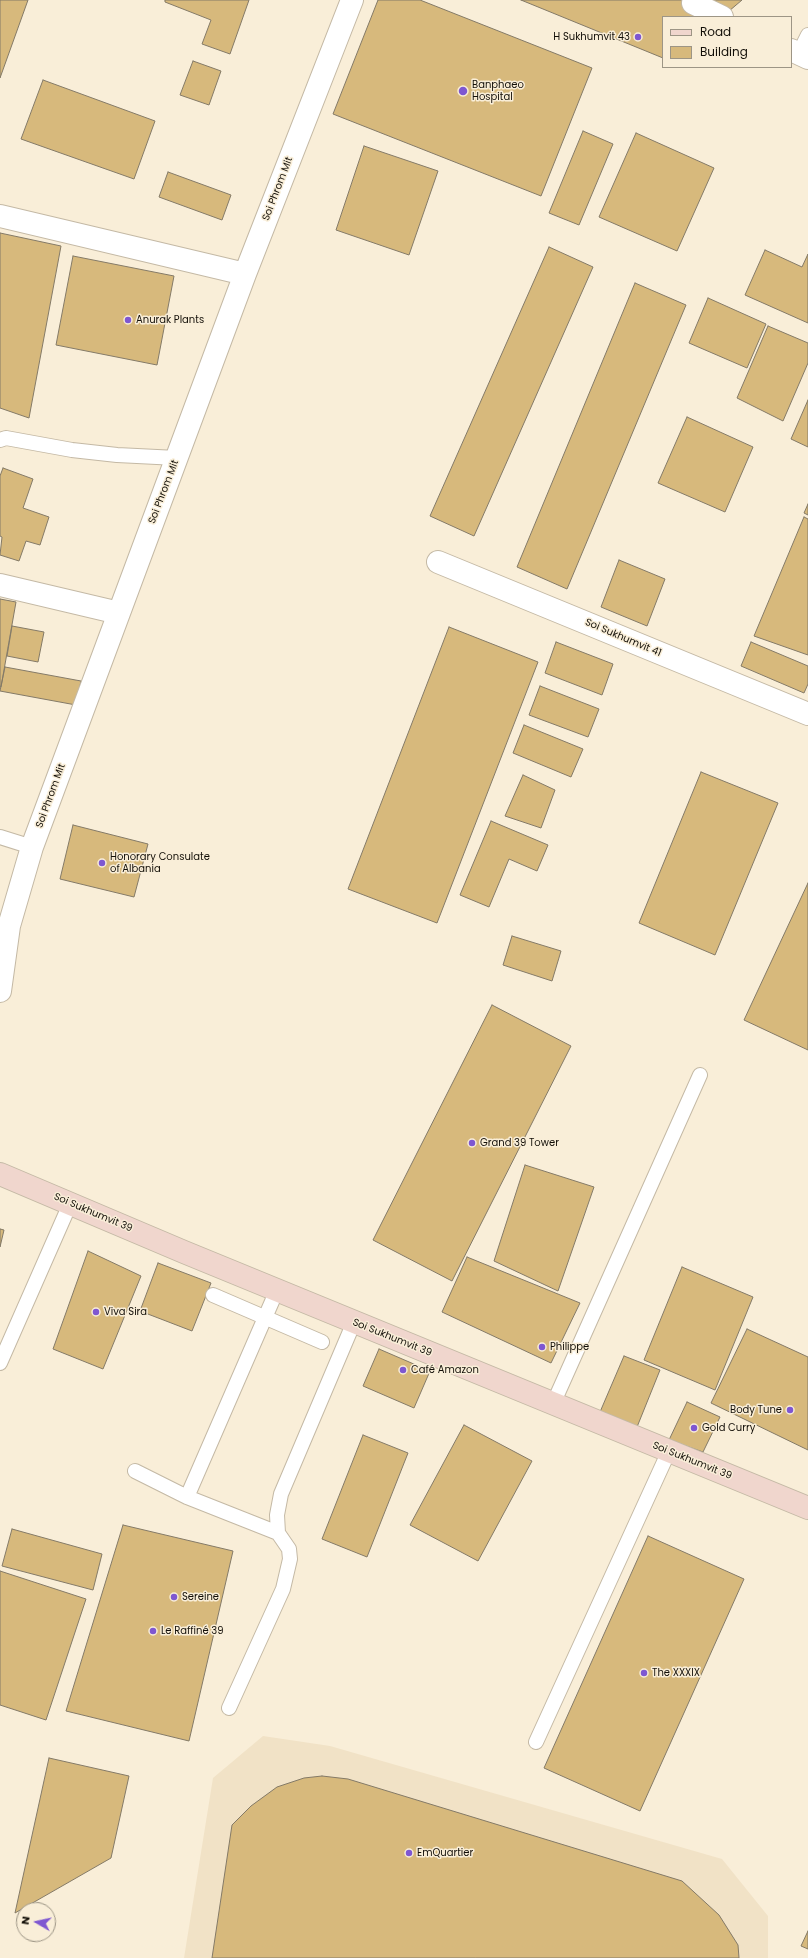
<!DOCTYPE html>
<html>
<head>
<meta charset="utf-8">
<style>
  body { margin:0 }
  #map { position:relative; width:808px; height:1958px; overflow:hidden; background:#f9eed8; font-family:Poppins,sans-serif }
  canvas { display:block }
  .legend { position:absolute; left:662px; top:16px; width:130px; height:52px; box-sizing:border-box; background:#f9eed8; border:1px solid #9d9585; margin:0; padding:5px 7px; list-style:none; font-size:12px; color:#130f08 }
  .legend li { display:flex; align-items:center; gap:8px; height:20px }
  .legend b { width:20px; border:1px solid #9d9585 }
  .north { position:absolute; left:16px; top:1902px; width:40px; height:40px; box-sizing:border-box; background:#f9eed8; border:1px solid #9d9585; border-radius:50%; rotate:279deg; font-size:11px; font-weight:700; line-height:16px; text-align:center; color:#130f08 }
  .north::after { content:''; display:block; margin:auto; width:14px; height:18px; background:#7e57d1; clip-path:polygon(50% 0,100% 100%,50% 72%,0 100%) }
</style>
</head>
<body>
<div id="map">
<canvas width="808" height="1958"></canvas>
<ul class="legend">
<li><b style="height:5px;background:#f0d6cd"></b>Road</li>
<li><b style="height:11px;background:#d7b97c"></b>Building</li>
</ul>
<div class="north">N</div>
</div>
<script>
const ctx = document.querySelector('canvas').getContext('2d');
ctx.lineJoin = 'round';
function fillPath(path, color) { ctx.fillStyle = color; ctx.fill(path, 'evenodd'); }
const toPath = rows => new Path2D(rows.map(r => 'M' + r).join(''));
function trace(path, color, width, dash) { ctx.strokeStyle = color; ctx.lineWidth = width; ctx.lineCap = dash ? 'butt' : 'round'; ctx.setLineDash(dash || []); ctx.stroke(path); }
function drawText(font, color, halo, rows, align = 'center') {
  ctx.font = font + ' Poppins,sans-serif'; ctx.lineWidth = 3; ctx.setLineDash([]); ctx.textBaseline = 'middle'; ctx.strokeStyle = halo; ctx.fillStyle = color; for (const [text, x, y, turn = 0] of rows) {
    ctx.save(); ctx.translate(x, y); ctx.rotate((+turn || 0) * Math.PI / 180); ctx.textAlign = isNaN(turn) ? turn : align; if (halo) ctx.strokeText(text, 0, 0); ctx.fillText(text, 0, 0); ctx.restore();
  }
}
fillPath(toPath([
  [263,1736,330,1746,722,1859,768,1916,768,1958,184,1958,213,1778]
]), '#f1e2c6');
const building = toPath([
  [0,0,28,0,0,78,0,0],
  [165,0,249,0,230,54,202,44,211,20,165,2,165,0],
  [378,0,420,0,592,68,541,196,333,114,378,0],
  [521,0,742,0,722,17,663,17,663,58,521,0],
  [193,61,221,71,209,105,180,95,193,61],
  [43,80,155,121,134,179,21,139,43,80],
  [583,131,613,144,579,225,549,213,583,131],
  [636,133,714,168,677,251,599,217,636,133],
  [364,146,438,171,409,255,336,230,364,146],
  [168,172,231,195,222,220,159,197,168,172],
  [0,233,61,246,29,418,0,408,0,233],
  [549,247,593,267,474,536,430,516,549,247],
  [765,250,802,267,808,254,808,323,745,295,765,250],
  [73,256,174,276,157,365,56,345,73,256],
  [635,283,686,305,567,589,517,567,635,283],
  [708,298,766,324,747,368,689,343,708,298],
  [768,326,808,343,808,363,783,421,737,398,768,326],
  [808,400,808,447,791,439,808,400],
  [687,417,753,447,725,512,658,483,687,417],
  [3,468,33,479,23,508,49,517,40,545,26,541,19,561,0,555,2,537,0,536,0,476,3,468],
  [808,504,808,515,804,513,808,504],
  [804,517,808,519,808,655,754,636,804,517],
  [619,560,665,579,647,626,601,607,619,560],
  [0,599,16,602,1,687,0,687,0,599],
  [12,626,44,632,38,662,7,656,12,626],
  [449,627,538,662,437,923,348,889,449,627],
  [556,642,613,664,602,695,545,673,556,642],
  [751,642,808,666,808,684,804,693,741,666,751,642],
  [5,667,81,681,76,705,0,691,5,667],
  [540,686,599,709,588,737,529,715,540,686],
  [524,725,583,749,571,777,513,753,524,725],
  [701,772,778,803,715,955,639,923,701,772],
  [523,775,555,790,541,828,505,816,523,775],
  [491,821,548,845,537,871,509,859,489,907,460,895,491,821],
  [73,825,148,844,134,897,60,879,73,825],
  [808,883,808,1050,744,1020,808,883],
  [512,936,561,951,552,981,503,965,512,936],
  [492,1005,571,1046,452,1281,373,1240,492,1005],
  [525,1165,594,1187,558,1291,494,1261,525,1165],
  [0,1229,4,1230,0,1247,0,1229],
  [88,1251,141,1276,103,1369,53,1349,88,1251],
  [467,1257,580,1303,551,1363,442,1312,467,1257],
  [158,1263,211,1283,192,1331,140,1311,158,1263],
  [682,1267,753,1297,715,1390,644,1360,682,1267],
  [747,1329,808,1357,808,1450,711,1403,747,1329],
  [379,1349,430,1371,414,1408,363,1386,379,1349],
  [624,1356,660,1370,637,1427,600,1412,624,1356],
  [687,1402,720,1417,703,1452,669,1440,687,1402],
  [464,1425,532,1461,478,1561,410,1525,464,1425],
  [363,1435,408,1453,367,1557,322,1539,363,1435],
  [123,1525,233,1551,189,1741,66,1711,123,1525],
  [12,1529,102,1554,93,1590,2,1566,12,1529],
  [648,1536,744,1579,640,1811,544,1768,648,1536],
  [0,1571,86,1599,46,1720,0,1705,0,1571],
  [49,1758,129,1776,111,1858,15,1913,49,1758],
  [322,1776,348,1779,682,1881,719,1915,738,1945,739,1958,212,1958,232,1825,251,1806,277,1787,304,1778,322,1776],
  [808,1931,808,1949,801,1946,808,1931]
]);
fillPath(building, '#d7b97c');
trace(building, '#847a67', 1);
const lane = toPath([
  [799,53,808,35],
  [0,440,6,438,72,450,117,455,177,458],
  [0,837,32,847],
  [213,1295,322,1342],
  [0,1363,70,1204],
  [553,1404,700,1075],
  [135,1471,187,1497,278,1533],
  [187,1497,277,1290],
  [229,1708,283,1589,290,1559,289,1549,278,1533,277,1515,281,1494,354,1322],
  [536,1742,669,1451]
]);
const street = toPath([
  [693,3,722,17],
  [791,50,808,58],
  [0,216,245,274],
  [438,562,808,714],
  [0,585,119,613],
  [0,991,9,926,32,847,245,274,352,0]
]);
const secondary = toPath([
  [0,1174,184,1252,808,1508]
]);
trace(lane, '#c4b9a5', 16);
trace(street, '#c4b9a5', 24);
trace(secondary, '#c4b9a5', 24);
trace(lane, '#fff', 14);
trace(street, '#fff', 22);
trace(secondary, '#f0d6cd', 22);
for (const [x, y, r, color] of [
  [638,37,4,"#7e57d1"],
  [463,91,5,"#7e57d1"],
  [128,320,4,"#7e57d1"],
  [102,863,4,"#7e57d1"],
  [472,1143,4,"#7e57d1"],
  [96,1312,4,"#7e57d1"],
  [542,1347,4,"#7e57d1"],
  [403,1370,4,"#7e57d1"],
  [790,1410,4,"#7e57d1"],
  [694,1428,4,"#7e57d1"],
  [174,1597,4,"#7e57d1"],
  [153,1631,4,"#7e57d1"],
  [644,1673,4,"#7e57d1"],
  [409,1853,4,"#7e57d1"]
]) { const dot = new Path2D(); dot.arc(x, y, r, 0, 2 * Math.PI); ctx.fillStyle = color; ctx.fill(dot); trace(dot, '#f9eed8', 1.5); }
drawText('10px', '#130f08', '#f9eed8', [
  ["H Sukhumvit 43",630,37,"right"],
  ["Banphaeo",472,85],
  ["Hospital",472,97],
  ["Anurak Plants",136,320],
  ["Honorary Consulate",110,857],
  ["of Albania",110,869],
  ["Grand 39 Tower",480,1143],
  ["Viva Sira",104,1312],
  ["Philippe",550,1347],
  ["Café Amazon",411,1370],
  ["Body Tune",782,1410,"right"],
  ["Gold Curry",702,1428],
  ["Sereine",182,1597],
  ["Le Raffiné 39",161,1631],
  ["The XXXIX",652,1673],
  ["EmQuartier",417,1853]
], 'left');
drawText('10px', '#130f08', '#f9eed8', [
  ["Soi Phrom Mit",278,189,-69],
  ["Soi Phrom Mit",164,492,-69],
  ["Soi Sukhumvit 41",623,638,23],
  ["Soi Phrom Mit",51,796,-70],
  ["Soi Sukhumvit 39",93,1213,23],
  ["Soi Sukhumvit 39",392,1338,22],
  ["Soi Sukhumvit 39",692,1461,22]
]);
</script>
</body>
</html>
